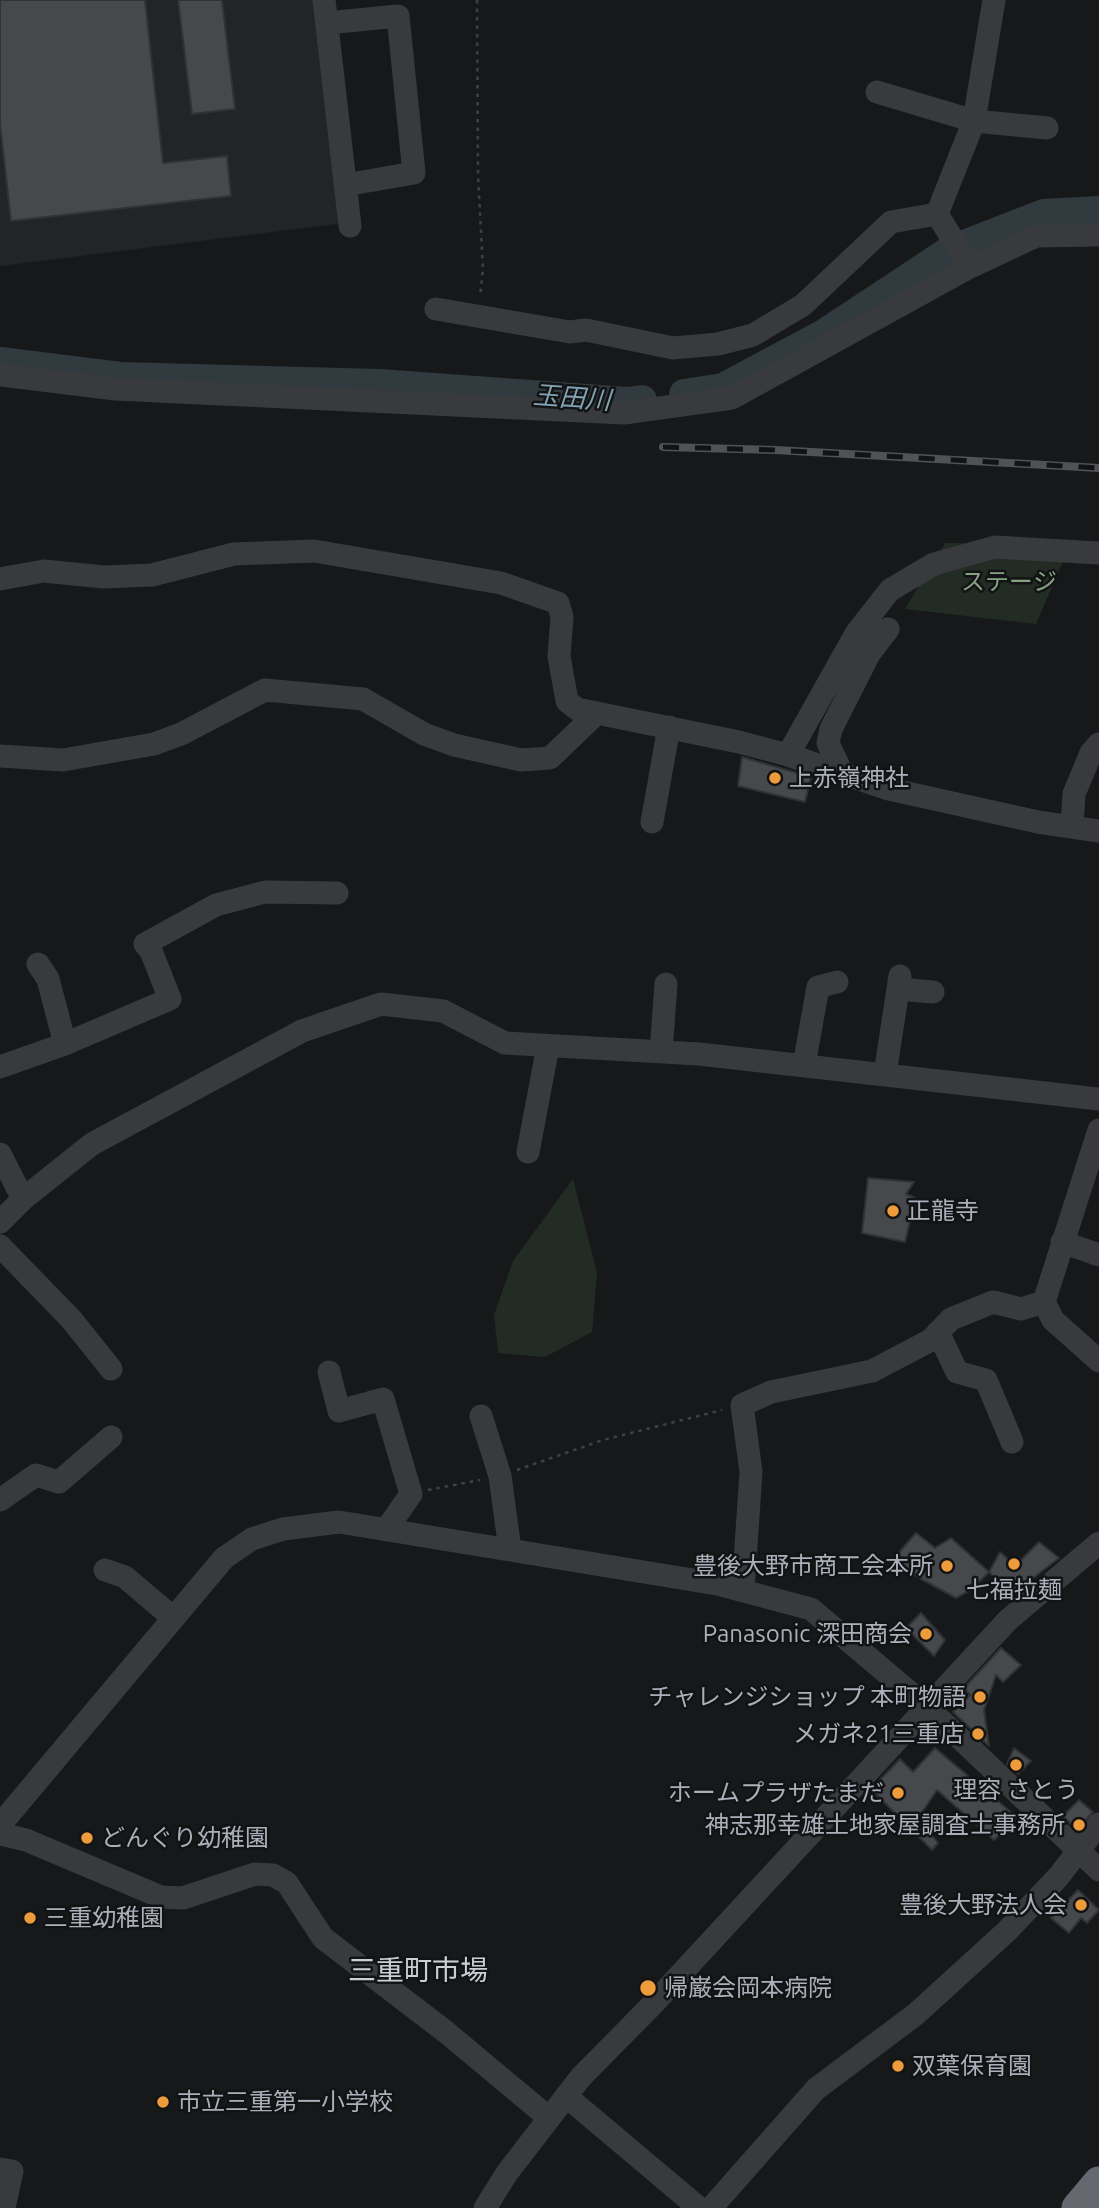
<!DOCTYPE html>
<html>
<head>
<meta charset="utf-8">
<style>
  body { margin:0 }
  canvas { display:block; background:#171819 }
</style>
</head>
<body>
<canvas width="1099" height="2208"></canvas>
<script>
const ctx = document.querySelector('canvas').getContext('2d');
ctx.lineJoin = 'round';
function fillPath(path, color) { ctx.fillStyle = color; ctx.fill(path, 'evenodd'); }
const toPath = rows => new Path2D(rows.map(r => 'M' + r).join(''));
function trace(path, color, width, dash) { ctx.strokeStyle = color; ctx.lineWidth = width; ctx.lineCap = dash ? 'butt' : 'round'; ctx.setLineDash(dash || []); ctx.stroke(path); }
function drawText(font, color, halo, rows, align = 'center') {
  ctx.font = font + ' Ubuntu,"Noto Sans JP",sans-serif'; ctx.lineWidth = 5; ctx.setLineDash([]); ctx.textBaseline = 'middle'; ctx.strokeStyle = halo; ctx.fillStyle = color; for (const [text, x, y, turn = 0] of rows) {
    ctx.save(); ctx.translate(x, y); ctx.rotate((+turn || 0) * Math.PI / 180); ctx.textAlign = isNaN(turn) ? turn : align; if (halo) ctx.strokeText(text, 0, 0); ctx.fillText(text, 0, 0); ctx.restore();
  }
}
fillPath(toPath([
  [0,0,314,0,344,223,0,266]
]), '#232426');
fillPath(toPath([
  [945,543,1070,545,1036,624,905,609],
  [573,1179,597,1273,592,1332,545,1357,498,1353,494,1315,513,1261]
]), '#232c24');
trace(toPath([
  [0,362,120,377,379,384,627,402,642,400],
  [684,394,723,388,824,334,951,250,1044,214,1099,211]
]), '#303a3f', 30);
const building = toPath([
  [0,0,145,0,163,163,227,156,231,196,11,221,0,124,0,0],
  [178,0,222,0,235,109,192,114,178,0],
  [742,757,811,777,805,802,738,786,742,757],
  [868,1178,914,1182,906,1194,921,1201,921,1221,910,1221,905,1242,862,1233,868,1178],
  [916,1533,935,1548,951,1538,989,1572,972,1589,956,1598,916,1576,895,1557,916,1533],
  [1039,1542,1059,1558,1011,1595,989,1572,1000,1552,1015,1566,1039,1542],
  [921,1613,945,1640,934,1656,906,1628,921,1613],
  [1001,1648,1021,1665,1003,1682,996,1675,984,1710,989,1746,953,1712,970,1695,964,1688,1001,1648],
  [935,1748,1018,1818,994,1840,937,1790,918,1818,938,1843,932,1850,871,1789,900,1759,913,1772,935,1748],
  [1014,1748,1031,1761,1018,1774,1007,1764,1014,1748],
  [1079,1800,1093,1812,1077,1830,1063,1816,1079,1800],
  [1078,1890,1099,1910,1087,1923,1081,1918,1069,1933,1051,1918,1078,1890]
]);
fillPath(building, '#46484c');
trace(building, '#313235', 2);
trace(toPath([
  [477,0,478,175,483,269,480,297],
  [517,1470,603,1440,722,1410],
  [428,1490,480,1480]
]), '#3f4145', 2.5, [3.5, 5]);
trace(toPath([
  [324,0,350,226],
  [327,23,398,16,414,173,345,185],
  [877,92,974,121,1047,128],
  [970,267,937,214,974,121,994,0],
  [436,309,570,332,586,330,673,348,718,344,753,335,803,305,891,222,937,214],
  [0,375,116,389,624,413,732,398,970,267,1036,236,1099,235],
  [0,579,44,571,104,577,152,575,234,554,314,551,501,583,558,603,562,617,559,656,567,701,577,709,739,742,788,755,889,789,1038,822,1099,831],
  [788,755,857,632,890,590,934,564,995,547,1099,553],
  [0,756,63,760,154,744,181,734,265,690,363,699,424,734,454,745,521,760,550,758,596,714],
  [842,773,828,743,831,729,869,654,888,629],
  [652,822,669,727],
  [1072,827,1074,794,1091,753,1099,744],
  [38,964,48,979,65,1044],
  [898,989,933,992],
  [661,1052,666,984],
  [804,1065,818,987,837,982],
  [0,1067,65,1044,170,999,151,951,145,944,216,905,265,892,337,893],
  [885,1074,900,976],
  [1099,1130,1044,1302,1053,1320,1099,1361],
  [528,1152,548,1046],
  [0,1154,23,1199],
  [0,1222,23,1199,92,1144,302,1031,381,1004,443,1011,505,1043,699,1054,1099,1099],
  [1062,1242,1099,1255],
  [0,1246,71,1319,111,1369],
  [938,1332,957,1372,986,1380,1012,1442],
  [329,1372,339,1411,383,1399,411,1494,386,1530],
  [481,1416,500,1476,510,1550],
  [0,1500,36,1475,59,1482,111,1437],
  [105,1570,125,1577,172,1617],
  [743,1590,751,1472,742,1405,771,1392,872,1371,931,1340,951,1319,993,1302,1021,1309,1044,1302],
  [0,1825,224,1558,252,1539,283,1529,339,1522,717,1584,811,1609,927,1707,1099,1870],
  [0,1834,26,1840,161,1897,183,1898,255,1874,273,1875,287,1883,323,1938,446,2032,549,2118],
  [566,2096,699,2208],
  [0,2169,12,2171,4,2208],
  [485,2208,507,2173,581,2077,653,2004,1008,1620,1099,1543],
  [711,2208,816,2089,916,2014,1007,1931,1059,1876,1099,1824]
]), '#393a3e', 23);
trace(toPath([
  [1078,2208,1099,2183]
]), '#65696f', 33);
const rail = toPath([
  [663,447,775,450,1099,468]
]);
trace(rail, '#505257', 8);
trace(rail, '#121314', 5, [16]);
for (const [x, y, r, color] of [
  [775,778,7,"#ee9b3b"],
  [893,1211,7,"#ee9b3b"],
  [1014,1564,7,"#ee9b3b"],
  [947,1566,7,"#ee9b3b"],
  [926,1634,7,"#ee9b3b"],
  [980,1697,7,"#ee9b3b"],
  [978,1734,7,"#ee9b3b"],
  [1016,1765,7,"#ee9b3b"],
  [898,1793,7,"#ee9b3b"],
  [1079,1825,7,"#ee9b3b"],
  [87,1838,7,"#ee9b3b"],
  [1081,1905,7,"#ee9b3b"],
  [30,1918,7,"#ee9b3b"],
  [648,1988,9,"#ee9b3b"],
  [898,2066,7,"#ee9b3b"],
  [163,2102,7,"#ee9b3b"]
]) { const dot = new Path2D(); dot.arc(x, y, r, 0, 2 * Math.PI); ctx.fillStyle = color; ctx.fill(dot); trace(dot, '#121314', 2.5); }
drawText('24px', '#84a381', '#121314', [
  ["ステージ",1009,582]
]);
drawText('24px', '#aab0b9', '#121314', [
  ["上赤嶺神社",789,778],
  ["正龍寺",907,1211],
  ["豊後大野市商工会本所",933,1566,"right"],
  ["七福拉麺",1014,1590,"center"],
  ["Panasonic 深田商会",912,1634,"right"],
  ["チャレンジショップ 本町物語",966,1697,"right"],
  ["メガネ21三重店",964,1734,"right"],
  ["理容 さとう",1016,1790,"center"],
  ["ホームプラザたまだ",884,1793,"right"],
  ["神志那幸雄土地家屋調査士事務所",1065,1825,"right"],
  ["どんぐり幼稚園",101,1838],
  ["豊後大野法人会",1067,1905,"right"],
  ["三重幼稚園",44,1918],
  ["帰巌会岡本病院",664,1988],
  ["双葉保育園",912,2066],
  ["市立三重第一小学校",177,2102]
], 'left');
drawText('italic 26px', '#82a2b3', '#121314', [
  ["玉田川",572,398,4]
]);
drawText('28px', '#cbcfd5', '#121314', [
  ["三重町市場",418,1971]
]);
</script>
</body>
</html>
